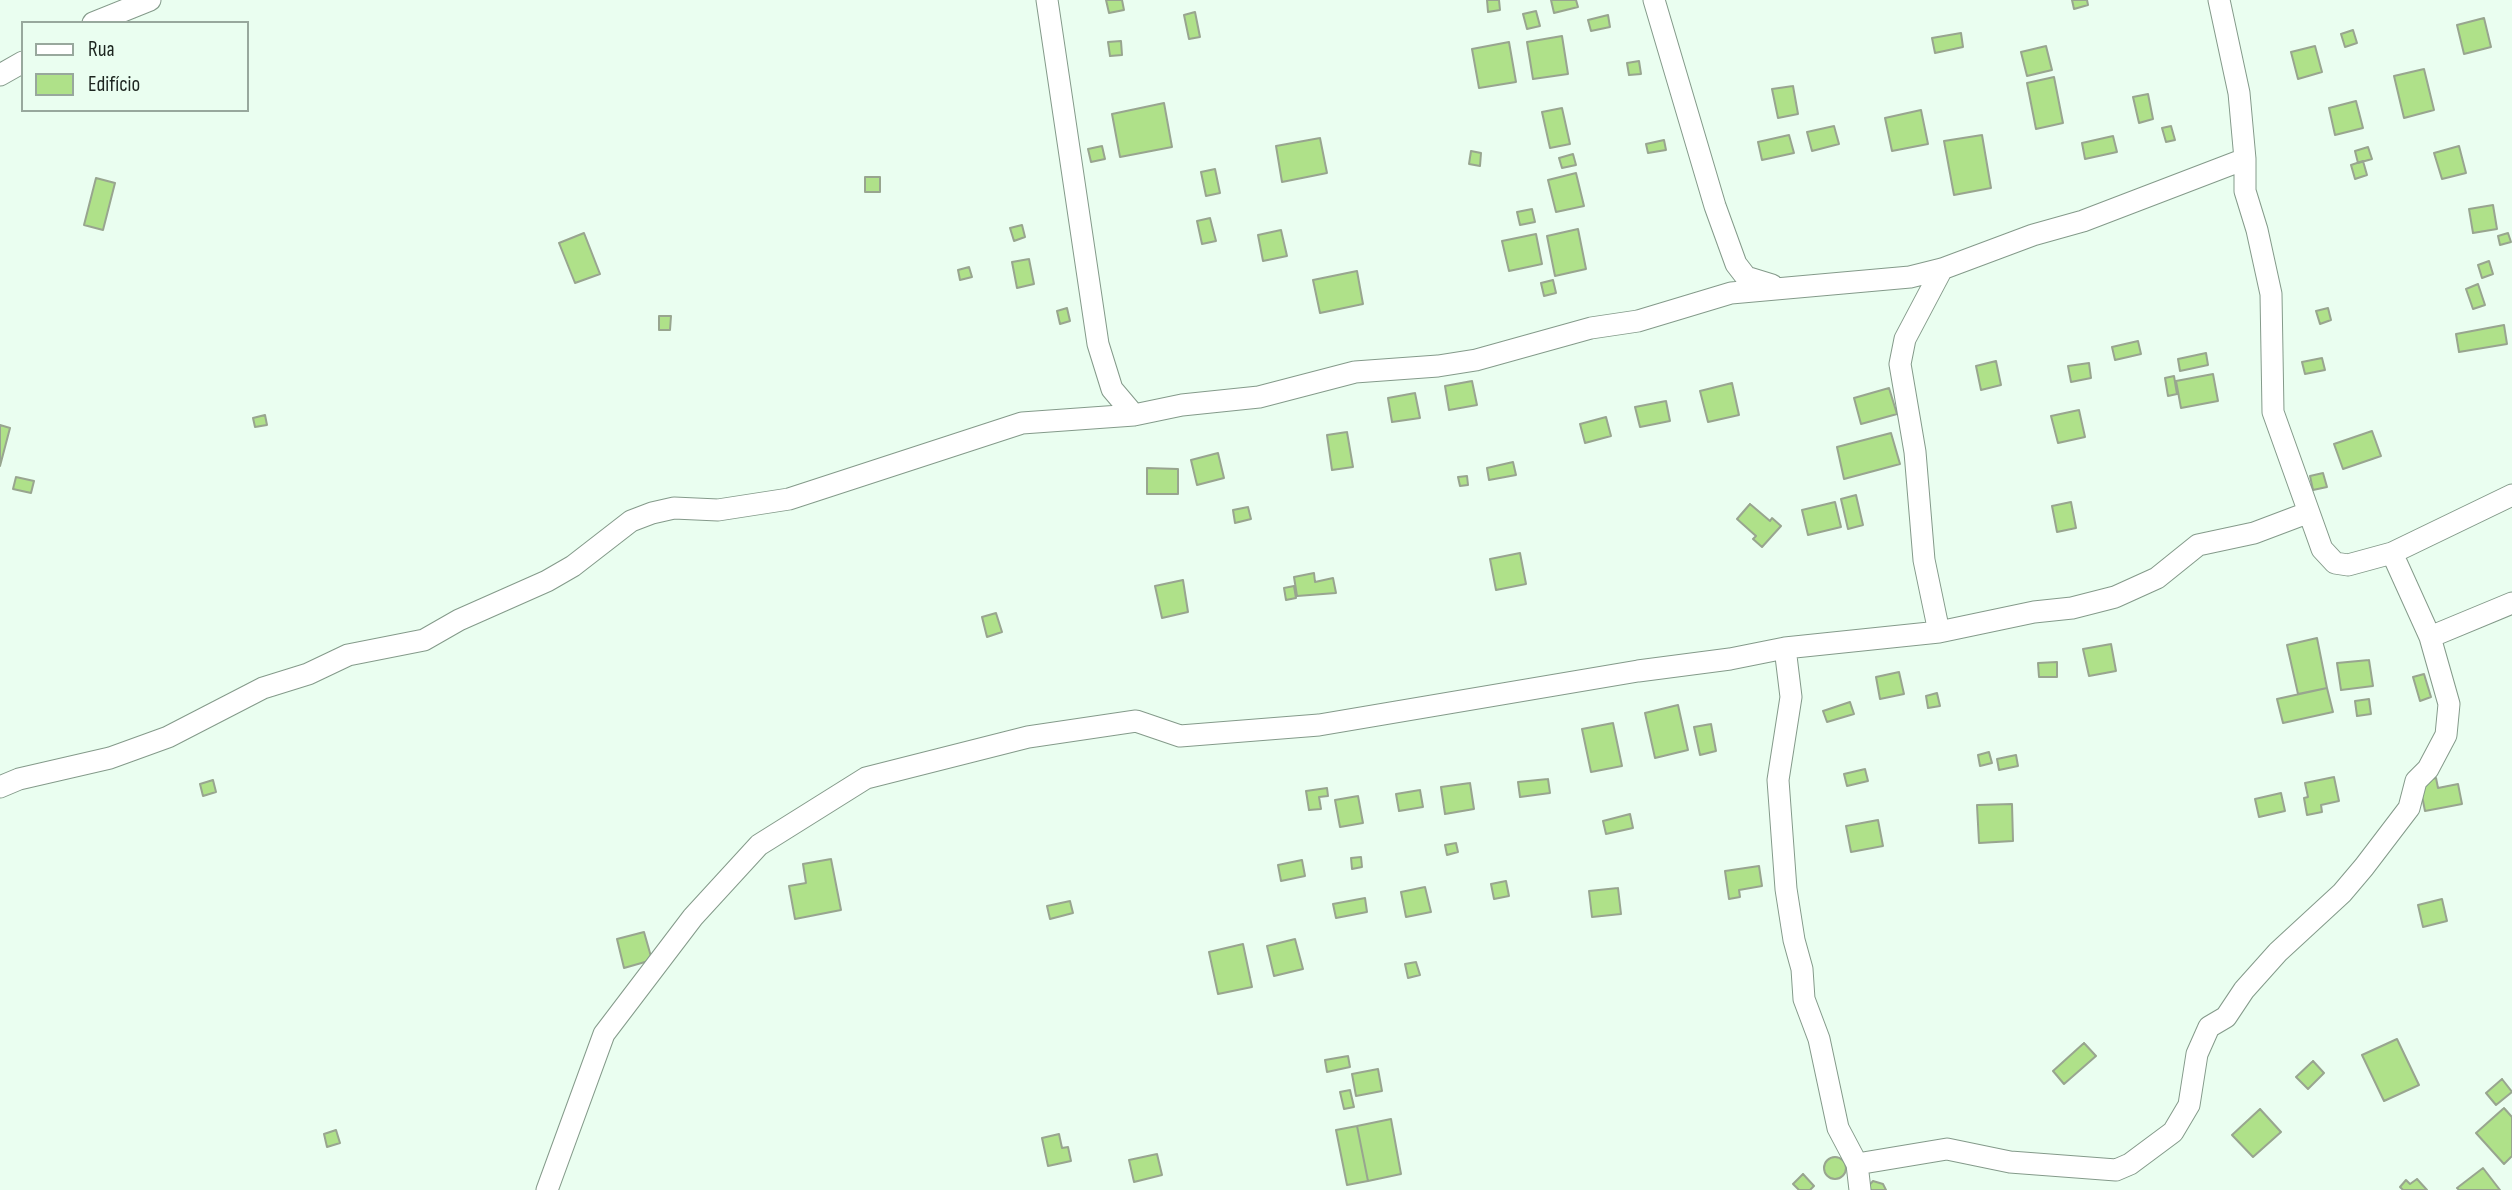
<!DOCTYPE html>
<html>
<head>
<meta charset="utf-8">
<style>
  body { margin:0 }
  #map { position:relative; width:2512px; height:1190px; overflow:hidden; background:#eafef0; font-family:"Sofia Sans Condensed",sans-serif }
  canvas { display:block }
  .legend { position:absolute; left:21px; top:21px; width:228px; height:91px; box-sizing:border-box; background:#eafef0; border:2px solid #98a89d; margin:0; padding:9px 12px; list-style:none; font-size:21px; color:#1d2620 }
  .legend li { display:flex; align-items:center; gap:14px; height:35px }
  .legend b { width:35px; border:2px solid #98a89d }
</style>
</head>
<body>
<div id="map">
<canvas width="2512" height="1190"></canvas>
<ul class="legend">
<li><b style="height:9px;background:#fff"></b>Rua</li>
<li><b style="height:19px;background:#afe189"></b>Edifício</li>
</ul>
</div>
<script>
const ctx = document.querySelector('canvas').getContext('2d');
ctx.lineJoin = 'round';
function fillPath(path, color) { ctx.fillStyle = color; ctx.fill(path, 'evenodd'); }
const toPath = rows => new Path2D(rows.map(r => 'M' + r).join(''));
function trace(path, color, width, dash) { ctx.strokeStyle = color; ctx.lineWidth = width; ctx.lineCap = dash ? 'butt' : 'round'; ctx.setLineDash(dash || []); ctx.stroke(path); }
const building = toPath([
  [1106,0,1122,0,1124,10,1109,13,1106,0],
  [1487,0,1499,0,1500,10,1488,12,1487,0],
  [1551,0,1576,0,1578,7,1554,13,1551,0],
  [2072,0,2087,0,2088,5,2074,9,2072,0],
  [1536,11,1540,26,1527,29,1523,14,1536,11],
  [1195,12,1200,37,1189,39,1184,15,1195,12],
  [1608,15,1610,27,1591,31,1588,20,1608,15],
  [2484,18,2491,47,2464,54,2457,25,2484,18],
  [2353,30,2357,43,2345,47,2341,34,2353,30],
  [1961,33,1963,47,1935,53,1932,38,1961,33],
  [1562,36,1568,74,1533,79,1527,42,1562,36],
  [1121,41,1122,55,1110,56,1108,42,1121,41],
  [1509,42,1516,82,1479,88,1472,49,1509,42],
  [2046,46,2052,70,2027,76,2021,52,2046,46],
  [2315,46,2322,72,2298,79,2291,52,2315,46],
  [1639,61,1641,74,1629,75,1627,63,1639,61],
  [2424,69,2434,110,2404,118,2394,76,2424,69],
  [2054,77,2063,123,2036,129,2027,83,2054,77],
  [1793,86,1798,114,1778,118,1772,89,1793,86],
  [2148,94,2153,119,2139,123,2133,97,2148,94],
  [2356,101,2363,128,2335,135,2329,108,2356,101],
  [1164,103,1172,147,1120,157,1112,114,1164,103],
  [1562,108,1570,144,1550,148,1542,112,1562,108],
  [1921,110,1928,144,1892,151,1885,118,1921,110],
  [1834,126,1839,144,1812,151,1807,132,1834,126],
  [2171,126,2175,140,2166,142,2162,128,2171,126],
  [1789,135,1794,153,1762,160,1758,142,1789,135],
  [1982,135,1991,188,1954,195,1944,141,1982,135],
  [2113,136,2117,152,2085,159,2082,143,2113,136],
  [1320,138,1327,173,1282,182,1276,146,1320,138],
  [1664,140,1666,150,1648,153,1646,144,1664,140],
  [1102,146,1105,159,1091,162,1088,149,1102,146],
  [2459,146,2466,173,2442,179,2434,153,2459,146],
  [2368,147,2372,159,2358,163,2355,151,2368,147],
  [1471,151,1481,153,1480,166,1469,164,1471,151],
  [1573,154,1576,165,1562,168,1559,158,1573,154],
  [2363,161,2367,175,2355,179,2351,165,2363,161],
  [1215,169,1220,193,1206,196,1201,172,1215,169],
  [1576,173,1584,206,1556,212,1548,180,1576,173],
  [865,177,880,177,880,192,865,192,865,177],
  [96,178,115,183,103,230,84,225,96,178],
  [2493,205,2497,229,2473,233,2469,209,2493,205],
  [1532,209,1535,222,1520,225,1517,212,1532,209],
  [1210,218,1216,241,1202,244,1197,221,1210,218],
  [1022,225,1025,237,1014,241,1010,228,1022,225],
  [1578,229,1586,269,1555,276,1547,236,1578,229],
  [1281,230,1287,256,1263,261,1258,235,1281,230],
  [584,233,600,274,575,283,559,243,584,233],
  [2508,233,2511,242,2500,245,2498,236,2508,233],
  [1536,234,1542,264,1509,271,1502,241,1536,234],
  [1029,259,1034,284,1017,288,1012,262,1029,259],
  [2489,261,2493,274,2482,278,2478,265,2489,261],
  [969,267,972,277,960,280,958,270,969,267],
  [1357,271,1363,304,1320,313,1313,280,1357,271],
  [1553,280,1556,293,1544,296,1541,283,1553,280],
  [2478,284,2485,305,2473,309,2466,289,2478,284],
  [1067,308,1070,321,1060,324,1057,311,1067,308],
  [2328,308,2331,320,2320,324,2316,311,2328,308],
  [659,316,671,316,670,330,659,330,659,316],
  [2504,325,2507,344,2459,352,2456,334,2504,325],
  [2138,341,2141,354,2115,360,2112,347,2138,341],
  [2206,353,2208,365,2180,371,2178,359,2206,353],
  [2322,358,2325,370,2305,374,2302,362,2322,358],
  [1996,361,2001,385,1981,390,1976,366,1996,361],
  [2089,363,2091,378,2071,382,2068,366,2089,363],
  [2213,374,2218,401,2181,408,2176,381,2213,374],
  [2174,376,2177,394,2168,396,2165,378,2174,376],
  [1472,381,1477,405,1449,410,1445,386,1472,381],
  [1732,383,1739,415,1708,422,1700,391,1732,383],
  [1889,388,1897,414,1861,424,1854,398,1889,388],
  [1415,393,1420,418,1392,422,1388,398,1415,393],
  [1666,401,1670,421,1640,427,1635,407,1666,401],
  [2079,410,2085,437,2058,443,2051,416,2079,410],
  [265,415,267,425,255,427,253,418,265,415],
  [1606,417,1611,436,1585,443,1580,424,1606,417],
  [0,425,10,428,0,466,0,425],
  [2372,431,2381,456,2343,469,2334,444,2372,431],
  [1347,432,1353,467,1332,470,1327,435,1347,432],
  [1891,433,1900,464,1844,479,1837,447,1891,433],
  [1218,453,1224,478,1197,485,1191,460,1218,453],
  [1513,462,1516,475,1489,480,1487,468,1513,462],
  [1147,468,1178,469,1178,494,1147,494,1147,468],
  [2323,473,2327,487,2313,490,2310,476,2323,473],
  [1467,476,1468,485,1460,486,1458,477,1467,476],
  [16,477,34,481,31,493,13,489,16,477],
  [1856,495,1863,525,1848,529,1841,499,1856,495],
  [1835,502,1841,527,1808,535,1802,510,1835,502],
  [2071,502,2076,528,2057,532,2052,506,2071,502],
  [1750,504,1770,521,1772,518,1781,526,1762,547,1753,539,1756,536,1737,519,1750,504],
  [1248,507,1251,519,1235,523,1233,510,1248,507],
  [1520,553,1526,584,1496,590,1490,559,1520,553],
  [1314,573,1315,582,1333,578,1336,593,1297,596,1294,577,1314,573],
  [1183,580,1188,612,1162,618,1155,586,1183,580],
  [1294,586,1296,598,1286,600,1284,588,1294,586],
  [996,613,1002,632,987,637,982,617,996,613],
  [2317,638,2327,688,2298,694,2287,645,2317,638],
  [2111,644,2116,671,2089,676,2083,649,2111,644],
  [2369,660,2373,686,2341,690,2337,663,2369,660],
  [2057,662,2057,677,2039,677,2038,663,2057,662],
  [1899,672,1904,694,1880,699,1876,677,1899,672],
  [2424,674,2431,697,2420,701,2413,677,2424,674],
  [2327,688,2333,712,2283,723,2277,699,2327,688],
  [1937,693,1940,706,1928,708,1926,696,1937,693],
  [2369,699,2371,714,2357,716,2355,701,2369,699],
  [1850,702,1854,714,1827,722,1823,711,1850,702],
  [1678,705,1688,750,1655,758,1645,713,1678,705],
  [1613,723,1622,766,1591,772,1582,729,1613,723],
  [1711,724,1716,751,1700,755,1694,727,1711,724],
  [1989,752,1992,763,1980,766,1978,755,1989,752],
  [2016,755,2018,766,1999,770,1997,759,2016,755],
  [1865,769,1868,781,1847,786,1844,774,1865,769],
  [2334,777,2339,801,2321,805,2322,812,2307,815,2304,798,2308,797,2305,783,2334,777],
  [2436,778,2438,788,2458,784,2462,804,2425,811,2419,781,2436,778],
  [1548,779,1550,793,1520,797,1518,782,1548,779],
  [213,780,216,792,203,796,200,784,213,780],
  [1470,783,1474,809,1445,814,1441,787,1470,783],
  [1327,788,1328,796,1319,797,1321,809,1309,810,1306,791,1327,788],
  [1420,790,1423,807,1399,811,1396,794,1420,790],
  [2281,793,2285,811,2259,817,2255,799,2281,793],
  [1358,796,1363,823,1340,827,1335,800,1358,796],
  [2012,804,2013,841,1979,843,1977,805,2012,804],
  [1630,814,1633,828,1606,834,1603,821,1630,814],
  [1878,820,1883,846,1851,852,1846,826,1878,820],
  [1456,843,1458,852,1447,855,1445,845,1456,843],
  [1361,857,1362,867,1352,869,1351,858,1361,857],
  [831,859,841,910,795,919,789,886,806,883,803,864,831,859],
  [1302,860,1305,876,1281,881,1278,865,1302,860],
  [1759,866,1762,886,1739,890,1740,897,1729,899,1725,871,1759,866],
  [1506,881,1509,896,1494,899,1491,884,1506,881],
  [1425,887,1431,912,1406,917,1401,892,1425,887],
  [1618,888,1621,914,1592,917,1589,891,1618,888],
  [1365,898,1367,912,1336,918,1333,904,1365,898],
  [2442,899,2447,921,2423,927,2418,905,2442,899],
  [1070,901,1073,913,1050,919,1047,906,1070,901],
  [644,932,652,960,624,968,617,939,644,932],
  [1295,939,1303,969,1274,976,1267,946,1295,939],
  [1243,944,1252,987,1218,994,1209,952,1243,944],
  [1416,962,1420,975,1408,978,1405,964,1416,962],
  [2397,1039,2419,1085,2384,1101,2362,1055,2397,1039],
  [2084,1043,2096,1056,2064,1084,2053,1071,2084,1043],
  [1348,1056,1350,1067,1327,1072,1325,1060,1348,1056],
  [2313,1061,2324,1073,2308,1089,2296,1077,2313,1061],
  [1378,1069,1382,1091,1356,1096,1352,1074,1378,1069],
  [2502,1079,2512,1092,2496,1105,2486,1093,2502,1079],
  [1350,1090,1354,1107,1344,1109,1340,1092,1350,1090],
  [2504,1108,2512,1117,2512,1156,2504,1164,2476,1133,2504,1108],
  [2260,1109,2281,1132,2253,1157,2232,1135,2260,1109],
  [1391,1119,1401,1174,1368,1181,1357,1126,1391,1119],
  [1357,1126,1368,1181,1347,1185,1336,1130,1357,1126],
  [336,1130,340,1143,327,1147,324,1134,336,1130],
  [1059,1134,1062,1148,1068,1147,1071,1161,1048,1166,1042,1138,1059,1134],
  [1157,1154,1162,1175,1134,1182,1129,1160,1157,1154],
  '1824 1168a11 11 0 1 1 22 0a11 11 0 1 1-22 0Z',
  [2483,1168,2500,1190,2459,1190,2457,1188,2483,1168],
  [1803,1174,1814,1186,1810,1190,1799,1190,1793,1184,1803,1174],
  [2417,1179,2427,1190,2403,1190,2400,1187,2406,1180,2410,1184,2417,1179],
  [1873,1181,1883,1184,1886,1190,1865,1190,1873,1181]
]);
fillPath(building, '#afe189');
trace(building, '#98a58f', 2);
const street = toPath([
  [1047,0,1098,344,1112,389,1134,415],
  [1654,0,1715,206,1736,264,1746,277,1772,285],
  [93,23,150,0],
  [0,75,23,62],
  [2245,159,2245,191,2257,230,2271,294,2273,412,2322,549,2335,563,2348,565,2392,553,2512,495],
  [1939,632,1924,560,1915,452,1900,364,1905,339,1942,269],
  [2430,637,2512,603],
  [1785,648,1791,697,1778,780,1786,889,1794,940,1802,969,1804,999,1819,1039,1838,1128,1857,1164,1860,1190],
  [0,787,19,779,110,758,168,737,263,688,308,674,348,655,424,640,459,620,547,581,573,566,631,521,652,513,674,508,718,510,789,499,1022,423,1134,415,1182,405,1259,397,1355,372,1438,366,1476,360,1591,328,1638,321,1731,293,1910,277,1942,269,2033,235,2083,221,2245,159,2239,93,2219,0],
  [1857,1164,1947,1149,2010,1162,2116,1170,2130,1164,2173,1132,2189,1105,2197,1054,2209,1027,2226,1017,2244,990,2278,952,2342,893,2364,867,2409,808,2416,781,2428,769,2446,735,2449,704,2430,637,2392,553],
  [547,1190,604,1034,693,917,759,845,866,778,1028,737,1136,721,1180,736,1319,725,1638,671,1730,659,1785,648,1939,632,2034,612,2072,608,2115,597,2157,578,2198,545,2254,533,2307,513]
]);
trace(street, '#849a8a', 23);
trace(street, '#fff', 21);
</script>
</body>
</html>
